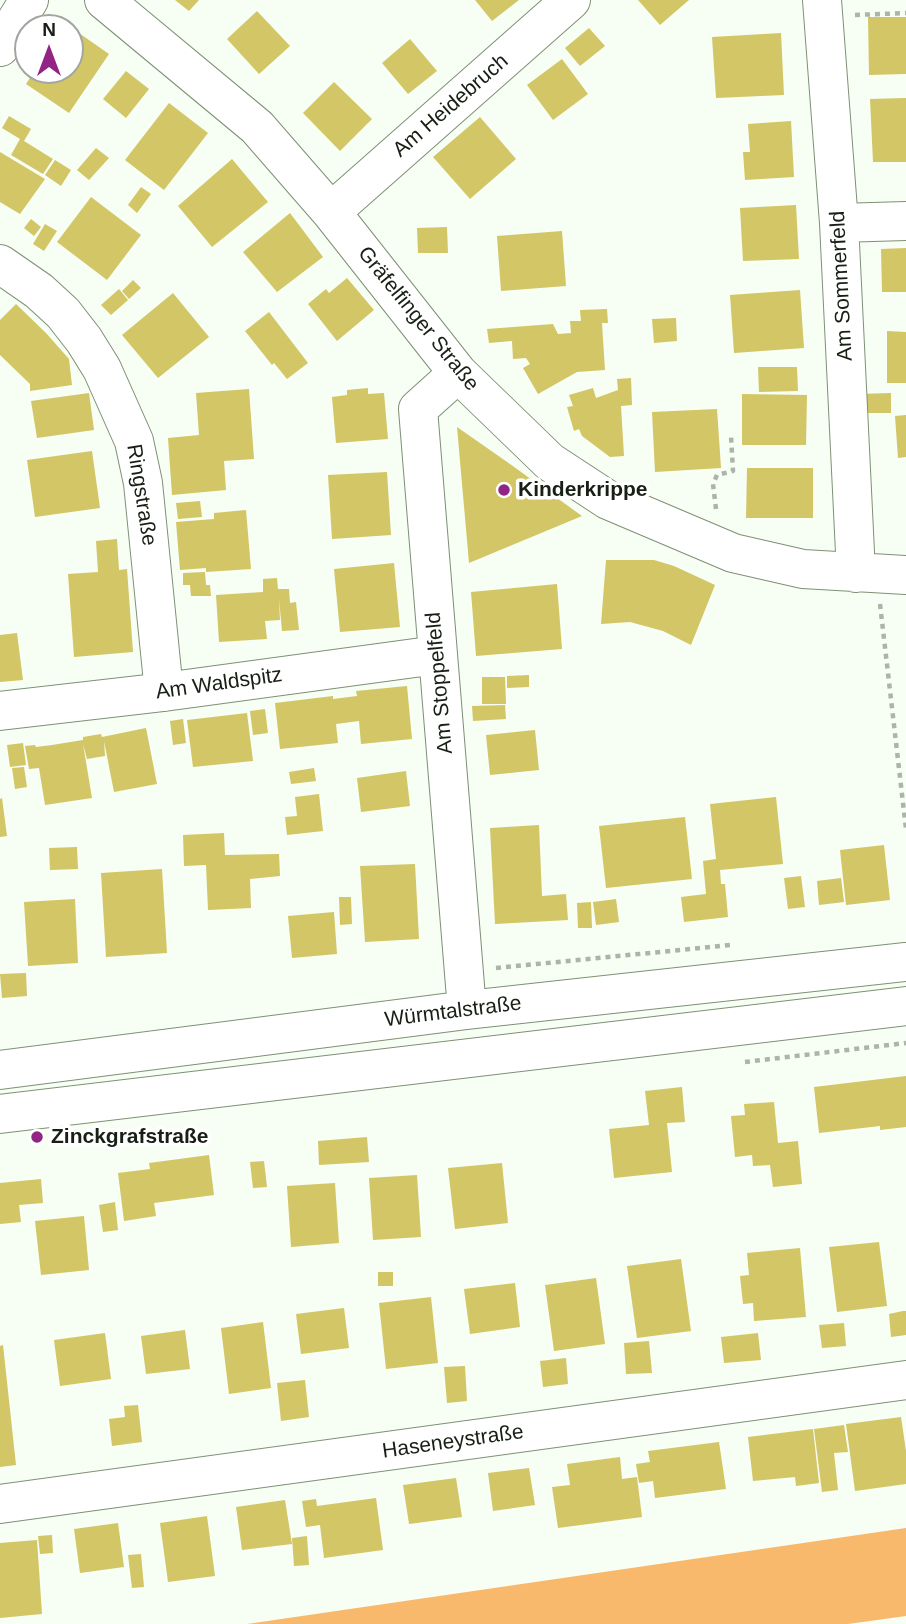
<!DOCTYPE html>
<html>
<head>
<meta charset="utf-8">
<style>
  body { margin:0 }
  #map { position:relative; width:906px; height:1624px; overflow:hidden; background:#f7fef3; font-family:Arial,sans-serif }
  canvas { display:block }
  .north { position:absolute; left:14px; top:14px; width:70px; height:70px; box-sizing:border-box; background:#fff; border:2px solid #a3a5a1; border-radius:50%; rotate:0deg; font-size:19px; font-weight:700; line-height:28px; text-align:center; color:#181f15 }
  .north::after { content:''; display:block; margin:auto; width:24px; height:32px; background:#922486; clip-path:polygon(50% 0,100% 100%,50% 72%,0 100%) }
</style>
</head>
<body>
<div id="map">
<canvas width="906" height="1624"></canvas>
<div class="north">N</div>
</div>
<script>
const ctx = document.querySelector('canvas').getContext('2d');
ctx.lineJoin = 'round';
function fillPath(path, color) { ctx.fillStyle = color; ctx.fill(path, 'evenodd'); }
const toPath = rows => new Path2D(rows.map(r => 'M' + r).join(''));
function trace(path, color, width, dash) { ctx.strokeStyle = color; ctx.lineWidth = width; ctx.lineCap = dash ? 'butt' : 'round'; ctx.setLineDash(dash || []); ctx.stroke(path); }
function drawText(font, color, halo, rows, align = 'center') {
  ctx.font = font + ' Arial,sans-serif'; ctx.lineWidth = 7; ctx.setLineDash([]); ctx.textBaseline = 'middle'; ctx.strokeStyle = halo; ctx.fillStyle = color; for (const [text, x, y, turn = 0] of rows) {
    ctx.save(); ctx.translate(x, y); ctx.rotate((+turn || 0) * Math.PI / 180); ctx.textAlign = isNaN(turn) ? turn : align; if (halo) ctx.strokeText(text, 0, 0); ctx.fillText(text, 0, 0); ctx.restore();
  }
}
fillPath(toPath([
  [906,1528,906,1616,848,1624,247,1624]
]), '#f9b96d');
fillPath(toPath([
  [175,0,199,0,189,11],
  [475,0,519,0,492,21],
  [638,0,689,0,660,25],
  [257,11,290,46,259,74,227,39],
  [868,17,906,17,906,74,869,75],
  [66,24,109,54,69,113,26,84,35,70,70,70,70,28,64,28],
  [589,28,605,46,580,66,565,48],
  [781,33,784,95,716,98,712,37],
  [410,39,437,71,408,94,382,63],
  [562,59,588,94,553,120,527,85],
  [126,71,149,89,126,118,103,99],
  [334,82,372,119,340,151,303,113],
  [906,98,906,162,873,162,870,99],
  [169,103,208,133,164,190,125,160],
  [9,116,31,129,24,141,53,159,43,174,11,155,20,139,2,128],
  [480,117,516,159,470,199,433,157],
  [791,121,794,177,745,180,743,152,750,152,748,124],
  [96,148,109,158,89,180,77,170],
  [0,152,45,179,20,214,0,202],
  [232,159,268,202,212,247,178,206],
  [55,160,71,170,61,186,45,175],
  [141,187,151,194,137,213,128,205],
  [91,197,141,235,107,280,57,242],
  [796,205,799,259,743,261,740,208],
  [290,213,323,257,277,292,243,252],
  [31,219,41,227,34,236,24,228],
  [45,224,57,231,44,251,33,244],
  [447,227,448,253,418,253,417,228],
  [562,231,566,286,501,291,497,236],
  [906,248,906,292,882,292,881,249],
  [347,278,374,310,337,341,308,304,326,289,329,293],
  [133,280,141,288,129,299,122,291],
  [119,289,128,300,111,315,101,305],
  [800,290,804,348,734,353,730,295],
  [173,293,209,337,158,378,122,335],
  [16,304,46,333,69,359,72,385,30,391,30,384,0,355,0,320],
  [607,309,608,323,602,323,605,370,577,372,538,394,523,368,530,364,526,358,513,359,512,341,489,343,487,329,553,324,558,334,571,333,570,321,581,321,580,310],
  [269,312,308,363,287,379,274,363,272,365,245,331],
  [676,318,677,341,654,343,652,319],
  [887,331,906,332,906,383,887,383],
  [758,367,797,367,798,391,759,392],
  [631,378,632,405,621,406,624,456,610,457,582,436,579,429,574,431,567,407,573,406,569,395,593,388,596,398,618,390,617,379],
  [368,388,368,394,384,393,388,439,336,443,332,397,347,395,347,390],
  [249,389,254,459,224,461,226,490,172,495,168,438,199,435,196,393],
  [89,393,94,430,37,438,31,401],
  [891,393,891,413,860,413,859,394],
  [742,394,807,395,806,445,742,445],
  [717,409,721,468,655,472,652,412],
  [906,415,906,457,898,458,895,416],
  [457,427,510,464,582,516,469,563],
  [92,451,100,508,35,517,27,460],
  [747,468,813,468,813,518,746,518],
  [387,472,391,535,332,539,328,475],
  [200,501,202,517,178,519,176,503],
  [246,510,251,569,206,572,206,568,180,570,176,522,214,519,214,513],
  [117,539,119,570,127,569,133,652,74,657,68,574,98,572,96,541],
  [606,560,654,560,674,566,715,585,691,645,663,631,630,622,601,624],
  [394,563,400,627,340,632,334,569],
  [205,572,206,585,210,585,211,596,191,596,190,585,183,585,183,573],
  [277,578,278,589,289,589,290,603,296,602,299,630,282,631,279,599,280,620,265,621,267,639,219,642,216,595,263,592,263,579],
  [557,584,562,649,476,656,471,592],
  [17,633,23,680,0,682,0,635],
  [529,675,529,687,507,688,507,676],
  [482,677,505,677,506,704,482,704],
  [407,686,412,739,361,744,359,721,336,724,338,743,280,749,275,703,333,696,333,699,357,696,356,691],
  [505,705,506,719,473,721,472,706],
  [265,709,268,733,253,735,250,711],
  [247,713,253,761,193,767,187,720],
  [183,719,186,743,173,745,170,721],
  [146,728,157,784,114,792,104,741,105,756,87,759,83,744,92,798,45,805,39,768,29,769,25,746,35,745,36,747,52,745,83,740,83,737,101,734,102,737],
  [535,730,539,770,490,775,486,735],
  [23,743,26,765,10,767,7,745],
  [24,767,27,787,15,789,12,768],
  [314,768,316,781,291,784,289,772],
  [406,771,410,806,361,812,357,778],
  [319,794,323,831,287,835,285,817,297,816,295,797],
  [776,797,783,864,720,870,721,884,725,884,728,917,684,922,681,897,706,894,703,861,716,859,710,804],
  [2,798,7,836,0,837,0,799],
  [685,817,692,879,606,888,599,826],
  [539,825,542,896,566,894,568,920,495,924,490,828],
  [224,833,225,855,279,854,280,876,250,879,251,908,208,910,206,865,184,866,183,835],
  [884,845,890,900,846,905,840,850],
  [77,847,78,869,50,870,49,848],
  [415,864,419,939,365,942,360,866],
  [162,869,167,953,106,957,101,873],
  [801,876,805,907,788,909,784,878],
  [841,878,844,902,819,905,817,881],
  [339,897,351,897,352,924,340,925],
  [75,899,78,963,28,966,24,902],
  [616,899,619,922,596,925,593,902],
  [591,902,592,928,578,928,577,903],
  [334,912,337,954,292,958,288,916],
  [26,973,27,996,2,998,0,974],
  [906,1076,906,1127,880,1130,880,1126,819,1133,814,1087],
  [682,1087,685,1122,667,1123,672,1172,614,1178,609,1129,649,1125,645,1091],
  [774,1102,778,1143,798,1141,802,1184,773,1187,770,1165,753,1166,752,1155,735,1157,731,1116,745,1115,744,1104],
  [367,1137,369,1162,319,1165,318,1141],
  [209,1155,214,1195,154,1203,156,1216,124,1221,118,1173,150,1169,149,1163],
  [264,1161,267,1187,253,1188,250,1162],
  [502,1163,508,1223,455,1229,448,1168],
  [417,1175,421,1237,373,1240,369,1178],
  [41,1179,43,1203,19,1205,21,1222,0,1224,0,1183],
  [335,1183,339,1243,291,1247,287,1186],
  [115,1202,118,1230,103,1232,99,1205],
  [84,1216,89,1270,41,1275,35,1221],
  [879,1242,887,1306,837,1312,829,1247],
  [800,1248,806,1317,754,1321,753,1303,743,1304,740,1276,749,1275,747,1253],
  [681,1259,691,1331,637,1338,627,1266],
  [378,1272,393,1272,393,1286,378,1286],
  [596,1278,605,1344,554,1351,545,1285],
  [515,1283,520,1327,470,1334,464,1289],
  [431,1297,438,1363,386,1369,379,1303],
  [344,1308,349,1348,301,1354,296,1314],
  [903,1311,906,1311,906,1335,891,1337,889,1314],
  [263,1322,271,1388,229,1394,221,1328],
  [844,1323,846,1346,822,1348,819,1325],
  [185,1330,190,1369,146,1374,141,1336],
  [105,1333,111,1379,60,1386,54,1340],
  [758,1333,761,1360,724,1363,721,1337],
  [649,1341,652,1373,626,1374,624,1343],
  [3,1345,16,1465,0,1467,0,1346],
  [566,1358,568,1384,543,1387,540,1361],
  [465,1366,467,1401,447,1403,444,1367],
  [305,1380,309,1417,281,1421,277,1383],
  [138,1405,142,1442,112,1446,109,1419,125,1417,124,1406],
  [901,1417,906,1451,906,1484,855,1491,846,1424],
  [844,1425,848,1452,834,1453,838,1490,822,1492,814,1429],
  [813,1429,819,1483,796,1486,795,1477,753,1481,748,1437],
  [719,1442,726,1489,655,1498,653,1481,639,1483,636,1464,650,1462,648,1451],
  [620,1457,622,1479,637,1477,642,1517,558,1528,552,1487,570,1485,567,1464],
  [529,1468,535,1505,493,1511,488,1473],
  [456,1478,462,1517,409,1524,403,1485],
  [376,1498,383,1550,324,1558,320,1525,306,1527,302,1501,316,1499,317,1506],
  [285,1500,292,1544,242,1550,236,1507],
  [207,1516,215,1576,168,1582,160,1523],
  [118,1523,124,1567,80,1573,74,1529],
  [52,1535,53,1553,40,1554,38,1536],
  [307,1536,309,1565,294,1566,292,1538],
  [37,1540,42,1614,0,1618,0,1543],
  [141,1554,144,1587,132,1588,128,1555]
]), '#d2c666');
const minor = toPath([
  [104,0,257,127,331,212,458,373,550,462,608,500,733,553,803,569,906,575],
  [822,0,839,223,856,573],
  [0,47,29,0],
  [331,212,571,0],
  [839,223,906,221],
  [0,264,39,291,63,313,84,340,102,369,134,441,143,483,164,692],
  [458,373,418,409,467,1010],
  [0,711,164,692,437,655],
  [0,1070,467,1010,906,962],
  [0,1504,906,1380]
]);
const major = toPath([
  [0,1114,906,1006]
]);
trace(minor, '#7f9076', 40);
trace(major, '#7f9076', 40);
trace(toPath([
  [855,15,906,13],
  [716,509,713,484,717,475,733,471,731,436],
  [880,604,906,829],
  [496,968,731,945],
  [745,1062,906,1043]
]), '#acb3a8', 4.5, [5, 5]);
trace(minor, '#fff', 38);
trace(major, '#fff', 38);
for (const [x, y, r, color] of [
  [504,490,7,"#922486"],
  [37,1137,7,"#922486"]
]) { const dot = new Path2D(); dot.arc(x, y, r, 0, 2 * Math.PI); ctx.fillStyle = color; ctx.fill(dot); trace(dot, '#fff', 2.5); }
drawText('21px', '#181f15', '#fff', [
  ["Am Heidebruch",451,106,-41],
  ["Am Sommerfeld",842,286,-93],
  ["Gräfelfinger Straße",418,319,51],
  ["Ringstraße",141,495,81],
  ["Am Stoppelfeld",440,683,-95],
  ["Am Waldspitz",219,684,-8],
  ["Würmtalstraße",453,1012,-7],
  ["Haseneystraße",453,1442,-8]
]);
drawText('bold 21px', '#181f15', '#fff', [
  ["Kinderkrippe",518,490],
  ["Zinckgrafstraße",51,1137]
], 'left');
</script>
</body>
</html>
